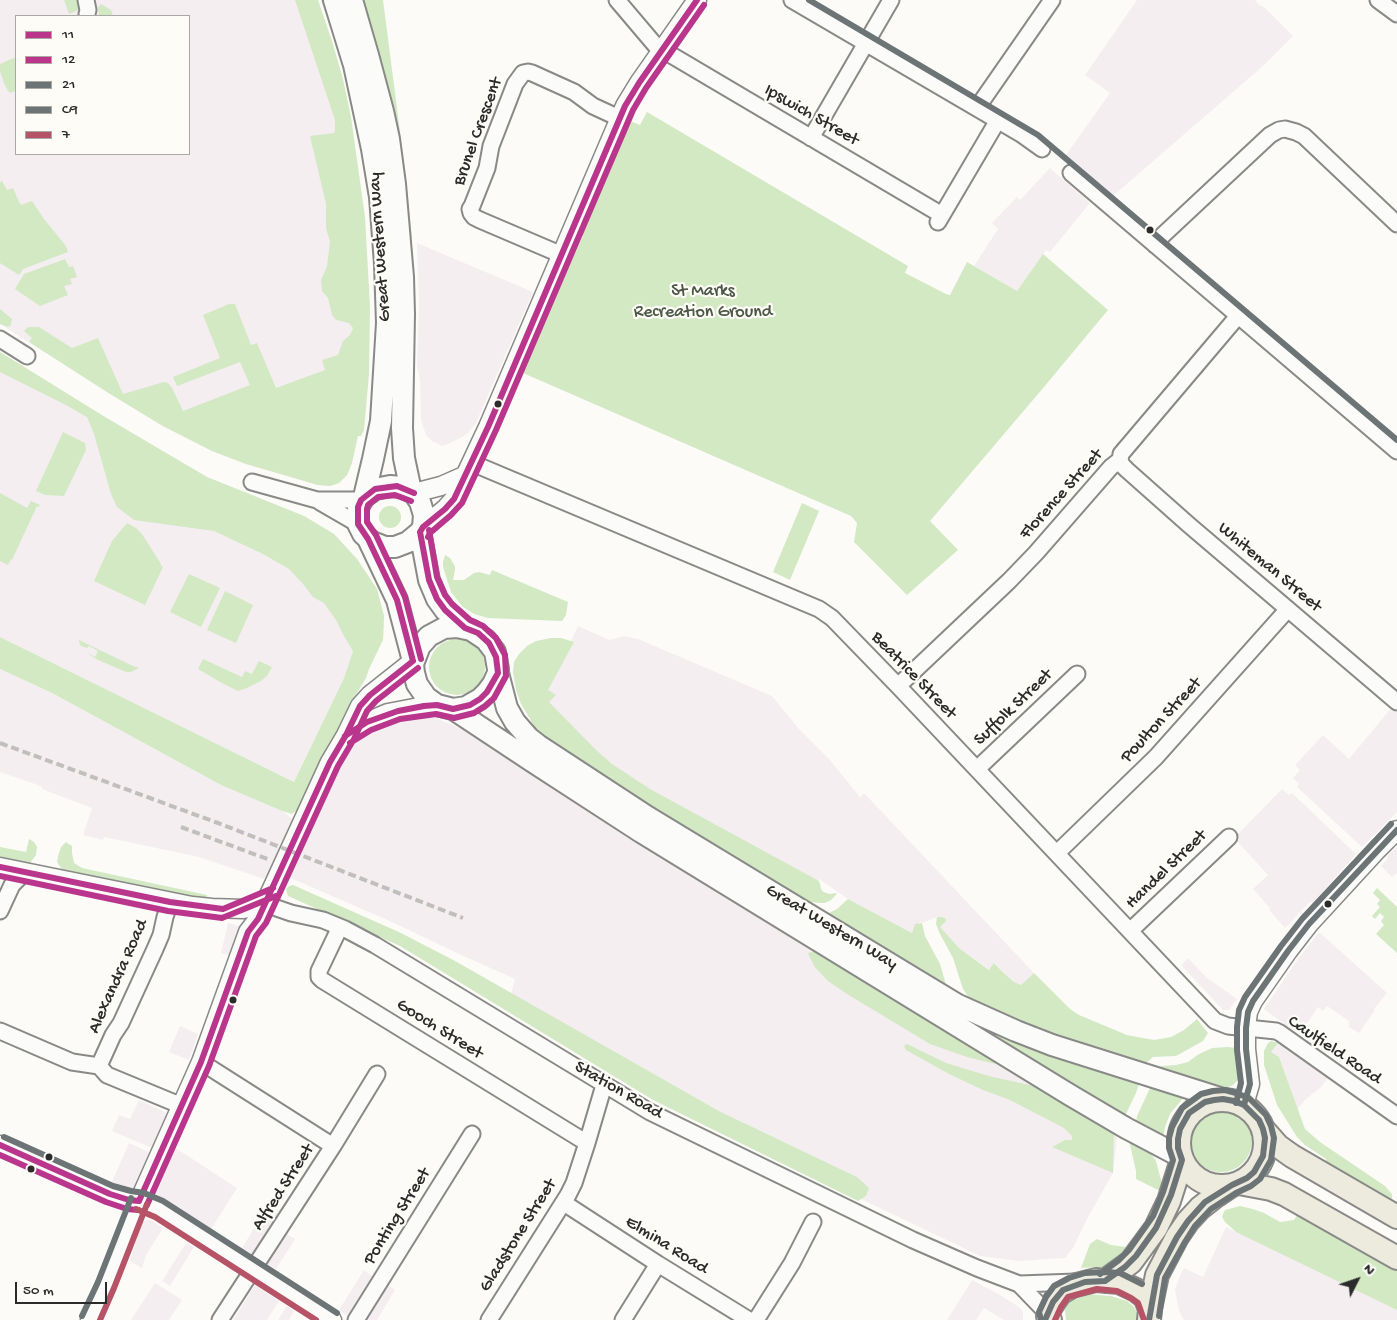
<!DOCTYPE html>
<html>
<head>
<meta charset="utf-8">
<style>
  body { margin:0 }
  #map { position:relative; width:1397px; height:1320px; overflow:hidden; background:#fcfbf8; font-family:"Gochi Hand",sans-serif }
  canvas { display:block }
  .legend { position:absolute; left:15px; top:15px; width:175px; height:140px; box-sizing:border-box; background:#fdfcf7; border:1px solid #a9a8a5; margin:0; padding:6px 9px; list-style:none; font-size:15px; color:#2b2b2b }
  .legend li { display:flex; align-items:center; gap:10px; height:25px }
  .legend b { width:25px; border:1px solid #a9a8a5 }
  .north { position:absolute; left:1332px; top:1255px; width:50px; height:50px; -webkit-text-stroke:4px #fdfcf7; paint-order:stroke; rotate:49deg; font-size:14px; font-weight:700; line-height:20px; text-align:center; color:#2b2b2b }
  .north::after { content:''; display:block; margin:auto; width:18px; height:22px; background:#2b2b2b; clip-path:polygon(50% 0,100% 100%,50% 72%,0 100%) }
  .scale { position:absolute; left:15px; top:1282px; width:92px; height:22px; box-sizing:border-box; border:2px solid #2b2b2b; border-top:0; padding-left:6px; font-size:15px; line-height:18px; white-space:nowrap; color:#2b2b2b; -webkit-text-stroke:4px #fdfcf7; paint-order:stroke }
</style>
</head>
<body>
<div id="map">
<canvas width="1397" height="1320"></canvas>
<ul class="legend">
<li><b style="height:6px;background:#b9368c"></b>11</li>
<li><b style="height:6px;background:#b9368c"></b>12</li>
<li><b style="height:6px;background:#6c7476"></b>21</li>
<li><b style="height:6px;background:#6c7476"></b>C9</li>
<li><b style="height:6px;background:#b75366"></b>7</li>
</ul>
<div class="north">N</div>
<div class="scale">50 m</div>
</div>
<script>
const ctx = document.querySelector('canvas').getContext('2d');
ctx.lineJoin = 'round';
function fillPath(path, color) { ctx.fillStyle = color; ctx.fill(path, 'evenodd'); }
const toPath = rows => new Path2D(rows.map(r => 'M' + r).join(''));
function trace(path, color, width, dash) { ctx.strokeStyle = color; ctx.lineWidth = width; ctx.lineCap = dash ? 'butt' : 'round'; ctx.setLineDash(dash || []); ctx.stroke(path); }
function drawText(font, color, halo, rows, align = 'center') {
  ctx.font = font + ' "Gochi Hand",sans-serif'; ctx.lineWidth = 4.5; ctx.setLineDash([]); ctx.textBaseline = 'middle'; ctx.strokeStyle = halo; ctx.fillStyle = color; for (const [text, x, y, turn = 0] of rows) {
    ctx.save(); ctx.translate(x, y); ctx.rotate((+turn || 0) * Math.PI / 180); ctx.textAlign = isNaN(turn) ? turn : align; if (halo) ctx.strokeText(text, 0, 0); ctx.fillText(text, 0, 0); ctx.restore();
  }
}
fillPath(toPath([
  [0,0,315,0,359,182,352,463,347,475,339,483,330,486,318,485,246,464,212,451,162,426,0,324],
  [16,16,189,16,189,154,16,154],
  [1137,0,1255,0,1259,5,1264,7,1293,36,1263,66,1113,196,1066,155,1110,93,1085,75],
  [1050,168,1090,203,1050,252,1046,250,1017,291,974,266,998,229,992,223,1017,197,1020,200],
  [417,243,533,292,476,423,468,433,462,437,448,444,442,446,432,441,426,435,421,420,420,380,417,366,419,304],
  [0,352,105,417,207,477,304,516,334,534,357,559,377,589,384,616,383,640,353,651,344,678,294,782,0,637],
  [578,626,609,640,625,636,638,639,772,696,799,729,829,759,860,797,860,798,864,793,1034,973,1021,985,1014,982,1006,975,995,963,990,970,959,948,939,927,937,917,922,923,920,922,912,933,848,899,819,879,812,888,539,724,518,659,569,645],
  [0,669,52,693,221,785,282,811,291,818,308,825,342,755,353,742,371,728,394,720,415,716,436,718,466,731,511,756,1120,1130,1117,1138,1113,1173,1087,1219,1073,1248,1065,1258,1018,1261,980,1256,861,1199,866,1196,857,1177,719,1111,511,994,515,979,459,954,392,922,270,869,264,879,199,857,104,837,103,840,83,835,92,808,42,789,42,787,38,785,0,772],
  [1392,707,1397,712,1397,812,1362,847,1297,787,1299,784,1293,778,1300,770,1295,765,1323,735,1349,759],
  [1282,789,1289,795,1292,793,1356,854,1313,903,1310,902,1285,928,1269,910,1270,908,1253,889,1268,875,1234,838],
  [1397,847,1397,873,1392,877,1381,866,1388,858,1387,857],
  [228,923,239,926,233,952,231,956,221,953],
  [1319,932,1387,993,1374,1009,1375,1010,1359,1033,1349,1027,1349,1021,1327,1006,1323,1011,1318,1007,1306,1025,1304,1024,1297,1033,1264,1009,1296,962],
  [1188,958,1207,978,1237,999,1229,1010,1223,1010,1181,965],
  [180,1026,198,1034,189,1060,169,1052],
  [1278,1043,1328,1078,1321,1087,1305,1100,1297,1110,1292,1093,1279,1058,1271,1052],
  [139,1100,167,1113,152,1148,112,1131,119,1115,130,1119],
  [129,1143,151,1153,134,1191,112,1182],
  [174,1147,237,1188,211,1229,156,1194,157,1185],
  [267,1207,278,1214,253,1255,242,1248],
  [149,1219,163,1228,146,1255,142,1268,130,1261,142,1221],
  [1226,1227,1359,1290,1397,1305,1397,1320,1184,1320,1179,1311,1175,1290,1179,1278,1184,1268,1203,1277],
  [287,1234,295,1239,276,1269,267,1264],
  [186,1243,194,1247,170,1286,162,1281],
  [364,1270,372,1276,347,1316,339,1310],
  [972,1280,1000,1295,1019,1307,1023,1312,1023,1320,1004,1320,984,1308,976,1320,947,1320],
  [155,1283,182,1300,169,1320,131,1320],
  [255,1285,279,1301,267,1320,233,1320],
  [388,1285,395,1290,377,1320,365,1320],
  [287,1306,294,1311,289,1320,278,1320]
]), '#f5eef1');
fillPath(toPath([
  [64,0,79,0,81,9,69,14],
  [295,0,318,0,332,41,343,79,351,117,365,217,370,307,369,374,364,430,361,436,358,436,352,463,347,475,339,483,330,486,318,485,246,464,212,451,163,426,110,394,29,342,32,338,24,331,28,327,39,327,72,348,98,338,123,394,164,382,168,383,172,388,183,411,250,385,240,362,177,386,173,377,220,358,203,315,229,304,235,304,251,345,257,343,276,388,325,370,322,360,338,355,343,341,350,335,353,328,349,323,336,320,332,315,328,298,322,291,321,280,327,266,330,242,326,228,326,204,310,136,334,133,335,129,335,120],
  [321,0,327,0,367,151,380,282,376,404,369,431,373,395,376,327,375,289,370,210,361,149,347,84,341,59],
  [361,0,383,0,405,170,412,239,409,236],
  [101,4,111,10,113,16,99,16,98,7],
  [16,57,16,91,10,93,8,91,4,83,0,71,0,64],
  [647,112,908,266,905,273,946,294,950,295,967,262,1017,291,1043,254,1108,310,1044,387,930,521,958,550,907,595,854,542,857,523,851,516,523,373,551,305,583,236,581,235,630,121,640,125],
  [2,181,7,190,13,188,19,202,21,205,32,201,44,219,66,246,68,252,23,269,19,275,0,263,0,182],
  [65,259,69,267,73,266,77,277,70,279,72,284,64,286,68,295,40,306,15,289,24,274],
  [0,309,12,319,11,325,8,327,0,324],
  [0,352,105,417,207,477,304,516,334,534,357,559,377,589,384,616,383,640,369,669,366,678,352,701,300,808,292,814,282,811,221,785,52,693,0,669,0,637,294,782,344,678,353,651,344,636,336,620,324,603,313,597,303,584,289,569,263,554,214,531,134,520,117,507,111,494,94,434,87,417,64,404,0,372],
  [63,432,85,443,86,450,64,496,45,495,36,491],
  [0,493,27,508,31,501,40,505,39,507,37,506,12,560,11,559,8,565,0,561],
  [802,503,819,511,790,580,773,572],
  '379 517a11 11 0 1 1 22 0a11 11 0 1 1-22 0Z',
  [127,523,136,528,142,534,161,564,161,566,163,567,145,605,94,581,112,541],
  [445,555,450,558,455,566,455,570,453,580,464,580,474,573,479,572,490,575,492,570,568,602,566,615,562,621,488,618,474,614,462,606,451,592,443,567,443,562],
  [189,574,220,588,201,627,170,612],
  [225,591,253,605,236,643,207,630],
  [551,638,561,638,574,642,548,690,556,695,549,702,596,750,612,764,650,789,819,881,822,891,826,893,830,894,837,893,835,896,831,900,825,903,821,903,811,902,762,879,533,731,533,724,521,704,516,690,513,672,514,662,519,654,527,646,536,641],
  '429 667a28 28 0 1 1 56 0a28 28 0 1 1-56 0Z',
  [79,640,133,666,139,668,131,672,126,672,98,660,85,652,95,657,98,651,89,646,87,648,81,646,79,642],
  [203,659,242,677,245,671,252,674,259,661,272,667,267,676,261,681,247,688,238,691,220,682,198,669],
  [29,839,34,842,37,847,36,855,30,863,26,865,0,862,0,847,26,852],
  [66,842,72,846,72,853,74,863,82,868,207,895,205,901,66,873,61,868,57,862,58,856,61,847],
  [293,885,401,933,455,961,719,1111,857,1177,869,1188,866,1196,858,1201,653,1100,400,946,288,896,286,889,289,886],
  [1377,888,1397,907,1397,953,1376,934,1384,925,1381,921,1384,917,1380,913,1375,919,1372,916,1380,907,1377,904,1380,900,1373,893],
  [848,899,912,933,915,924,922,923,925,936,940,964,947,988,827,914,837,909],
  [937,917,941,917,945,918,946,921,940,927,959,948,989,970,994,963,1006,975,1014,982,1021,985,1034,973,1070,1009,1079,1015,1127,1035,1143,1038,1154,1040,1171,1037,1184,1030,1197,1019,1208,1033,1203,1041,1176,1056,1153,1057,1143,1066,1067,1044,978,1006,969,998,963,989,953,958,940,934,936,924],
  [815,951,991,1057,995,1064,967,1057,930,1044,847,994,828,981,814,966,808,953],
  [908,985,1139,1081,1139,1084,1136,1093,1125,1116,1124,1117],
  [1271,1041,1278,1043,1271,1052,1279,1057,1305,1129,1320,1142,1385,1186,1392,1194,1392,1199,1397,1202,1397,1209,1327,1168,1326,1159,1305,1145,1297,1137,1277,1105,1264,1065,1264,1051,1268,1043],
  [907,1044,946,1063,989,1076,1043,1088,1114,1131,1113,1173,1052,1147,1065,1140,1072,1140,1072,1136,1064,1128,1010,1100,983,1090,949,1074,906,1050,904,1046],
  [1227,1047,1238,1048,1242,1076,1233,1085,1226,1088,1219,1087,1197,1079,1181,1076,1181,1074,1157,1068,1162,1066,1176,1065,1188,1062,1199,1054,1212,1048],
  [1151,1086,1184,1097,1170,1114,1165,1127,1163,1139,1136,1123,1137,1116],
  '1190 1141a31 31 0 1 1 62 0a31 31 0 1 1-62 0Z',
  [1129,1140,1144,1148,1151,1154,1156,1161,1161,1180,1162,1192,1136,1179,1136,1171],
  [1240,1206,1253,1209,1264,1213,1280,1222,1294,1220,1299,1212,1397,1269,1397,1310,1236,1232,1225,1222,1222,1217,1225,1210],
  [1097,1239,1111,1245,1126,1247,1116,1263,1103,1267,1081,1268,1090,1244],
  [1085,1294,1111,1296,1127,1301,1133,1306,1137,1312,1137,1320,1066,1320,1065,1310,1071,1298]
]), '#d2e9c4');
const minor = toPath([
  [86,0,88,10,87,14],
  [617,0,656,46,942,215],
  [792,0,1021,134,1042,149],
  [1378,0,1397,14],
  [977,108,1052,0],
  [811,138,891,0],
  [1071,173,1397,451],
  [938,222,998,120],
  [1155,245,1163,235,1270,135,1279,130,1285,129,1296,132,1304,136,1397,224],
  [562,255,480,220,474,217,471,213,470,209,472,206,487,168,491,146,515,84,523,73,528,72,532,73,574,92,593,106,619,118],
  [0,339,27,356],
  [1120,460,1122,465,1127,470,1189,525,1397,702],
  [472,463,819,609,832,618,898,686,1215,1021,1228,1026,1276,1031,1280,1033,1397,1116],
  [252,482,317,500,361,500],
  [320,502,358,524],
  [898,686,1009,581,1036,553,1111,467,1120,460,1121,454,1238,316],
  [977,769,1077,674],
  [1057,853,1156,757,1288,609],
  [265,904,291,913,323,920,345,929,375,945,650,1112,913,1240,977,1268,1019,1284,1076,1282],
  [0,911,12,885,25,872],
  [340,927,319,971,319,977,322,980,587,1143],
  [1130,931,1229,837],
  [0,1031,72,1062,99,1066,107,1075,182,1106],
  [201,1062,333,1146],
  [99,1066,113,1035,121,1023,155,949,161,935,165,917,170,902],
  [564,1203,658,1264,749,1320],
  [1019,1284,1048,1314],
  [220,1320,333,1146,377,1074],
  [356,1320,472,1134],
  [489,1320,568,1195,574,1183,587,1143,604,1085],
  [623,1320,658,1264],
  [756,1320,792,1263,813,1222]
]);
const tertiary = toPath([
  [414,493,441,486,466,475],
  [423,527,445,509,454,499,458,491,488,427,625,106,639,83,697,0],
  [346,735,367,722,388,713,414,708,437,705],
  [0,867,192,906,212,908,243,909,265,904],
  [1244,1105,1250,1084,1246,1049,1246,1028,1248,1012,1253,1001,1288,951,1309,924,1377,850,1397,830],
  [0,1145,110,1194,129,1200,141,1201,159,1209,332,1320],
  [90,1320,106,1285,139,1201,201,1062,248,932,258,919,330,762,346,735,360,706,370,695,413,661]
]);
const secondary = toPath([
  [334,0,354,65,372,149,380,197,385,264,387,323,381,421,373,459,364,497],
  [352,0,368,55,383,111,389,139,395,184,403,277,404,314,402,428,404,458,411,491],
  [390,486,402,487,414,493,420,502,424,515,423,527,420,532,408,542,395,547,385,547,372,542,363,534,358,524,358,507,364,497,375,489,390,486],
  [420,532,429,580,437,599,445,610,465,628],
  [368,539,397,600,413,661],
  [457,627,471,630,486,640,495,652,498,669,498,673,493,684,487,692,480,699,466,707,453,709,437,705,426,697,417,684,414,673,413,664,420,646,429,636,444,628,457,627],
  [498,673,507,708,515,722,529,738,538,745,648,817,910,976,958,1005,1016,1031,1052,1045,1223,1099],
  [453,709,533,762,641,832,1070,1095,1126,1128,1181,1157]
]);
const primary = toPath([
  '1179 1143a43 43 0 1 1 86 0a43 43 0 1 1-86 0Z',
  [1263,1129,1278,1146,1292,1156,1397,1217],
  [1239,1183,1271,1189,1284,1194,1397,1258],
  [1105,1281,1131,1262,1156,1228,1169,1201,1182,1160],
  [1050,1320,1048,1316,1050,1308,1060,1293,1072,1286,1096,1280,1119,1282,1136,1290,1145,1297,1150,1309],
  [1149,1320,1150,1309,1157,1275,1177,1237,1188,1221,1200,1208,1214,1197,1232,1185]
]);
trace(minor, '#898987', 19);
trace(tertiary, '#898987', 21);
trace(secondary, '#898987', 24);
trace(primary, '#898987', 26);
trace(minor, '#fbfbf9', 15);
trace(tertiary, '#fbfbf9', 18);
trace(secondary, '#fbfbf9', 20);
trace(primary, '#edeade', 22);
trace(toPath([
  [0,743,218,823,463,918],
  [181,827,270,860]
]), '#c0bfbc', 4, [8, 4]);
trace(toPath([
  [420,532,423,527,445,509,454,499,488,427,625,106,639,83,697,0],
  [413,661,397,600,368,539,358,524,358,507,361,500,375,489,397,486,414,493],
  [345,736,367,722,398,711,424,706,437,705,453,709,470,705,480,699,487,692,498,673,496,657,489,643,478,633,465,628,445,610,437,599,429,580,420,532],
  [0,867,170,902,223,909,273,888],
  [0,1145,110,1194,129,1200,139,1201],
  [139,1201,201,1062,248,932,258,919,330,762,346,735,360,706,370,695,413,661]
]), '#b9368c', 6);
trace(toPath([
  [411,501,395,495,378,497,368,505,367,509,367,522,376,535,405,597,421,659],
  [428,537,430,533,451,515,462,503,496,430,633,110,646,88,704,5],
  [350,743,371,730,400,719,436,714,454,718,474,713,485,706,494,698,506,676,505,655,496,638,483,626,470,620,452,604,445,595,437,577,429,530],
  [0,876,168,911,222,918,276,896],
  [0,1155,106,1202,127,1209,138,1210],
  [147,1205,209,1066,256,936,266,923,338,766,354,739,367,711,376,701,418,668]
]), '#b9368c', 6);
trace(toPath([
  [809,0,1038,135,1397,440],
  [1236,1103,1241,1083,1237,1050,1237,1027,1239,1010,1245,997,1281,946,1302,919,1391,824],
  [4,1137,113,1186,131,1191,144,1193,163,1201,337,1313],
  [1100,1274,1119,1260,1129,1250,1153,1216,1163,1192,1173,1160,1169,1148,1169,1138,1172,1127,1182,1108,1201,1094,1213,1091,1225,1090,1236,1093,1249,1098,1266,1115,1271,1126,1274,1138,1271,1160,1260,1179,1251,1186,1236,1193,1211,1209,1195,1226,1185,1242,1165,1278,1159,1316],
  [82,1316,98,1282,131,1198],
  [1041,1320,1039,1312,1046,1297,1054,1286,1069,1278,1085,1273,1105,1272,1120,1273,1142,1284]
]), '#6c7476', 6);
trace(toPath([
  [1244,1105,1250,1084,1246,1049,1246,1028,1248,1012,1253,1001,1288,951,1309,924,1397,830],
  [1045,1320,1053,1302,1063,1290,1085,1282,1105,1281,1125,1267,1136,1256,1156,1228,1171,1195,1182,1160,1178,1148,1178,1139,1180,1129,1189,1113,1205,1102,1214,1100,1223,1099,1234,1101,1244,1105,1259,1120,1263,1129,1265,1138,1263,1156,1254,1172,1247,1178,1232,1185,1205,1202,1188,1221,1177,1237,1157,1275,1149,1320]
]), '#6c7476', 6);
trace(toPath([
  [136,1209,155,1217,316,1320],
  [100,1320,114,1288,147,1204],
  [1055,1320,1061,1307,1068,1297,1097,1289,1117,1291,1131,1298,1138,1303,1144,1320]
]), '#b75366', 6);
for (const [x, y, r, color] of [
  [1150,230,4.5,"#2b2b2b"],
  [498,404,4.5,"#2b2b2b"],
  [1328,904,4.5,"#2b2b2b"],
  [233,1000,4.5,"#2b2b2b"],
  [49,1157,4.5,"#2b2b2b"],
  [31,1169,4.5,"#2b2b2b"]
]) { const dot = new Path2D(); dot.arc(x, y, r, 0, 2 * Math.PI); ctx.fillStyle = color; ctx.fill(dot); trace(dot, '#fdfcf7', 2); }
drawText('18px', '#2b2b2b', '#fdfcf7', [
  ["Ipswich Street",811,116,30],
  ["Brunel Crescent",479,132,-70],
  ["Great Western Way",381,247,-94],
  ["Florence Street",1062,495,-48],
  ["Whiteman Street",1269,568,40],
  ["Beatrice Street",913,676,46],
  ["Suffolk Street",1014,708,-44],
  ["Poulton Street",1162,721,-47],
  ["Handel Street",1167,870,-44],
  ["Great Western Way",831,928,31],
  ["Alexandra Road",119,977,-66],
  ["Gooch Street",439,1030,32],
  ["Caulfield Road",1334,1051,34],
  ["Station Road",618,1091,30],
  ["Alfred Street",284,1188,-57],
  ["Ponting Street",398,1217,-58],
  ["Gladstone Street",519,1236,-58],
  ["Elmina Road",666,1246,32]
]);
drawText('18px', '#4c5747', '#fdfcf7', [
  ["St Marks",703,292],
  ["Recreation Ground",703,313]
]);
</script>
</body>
</html>
